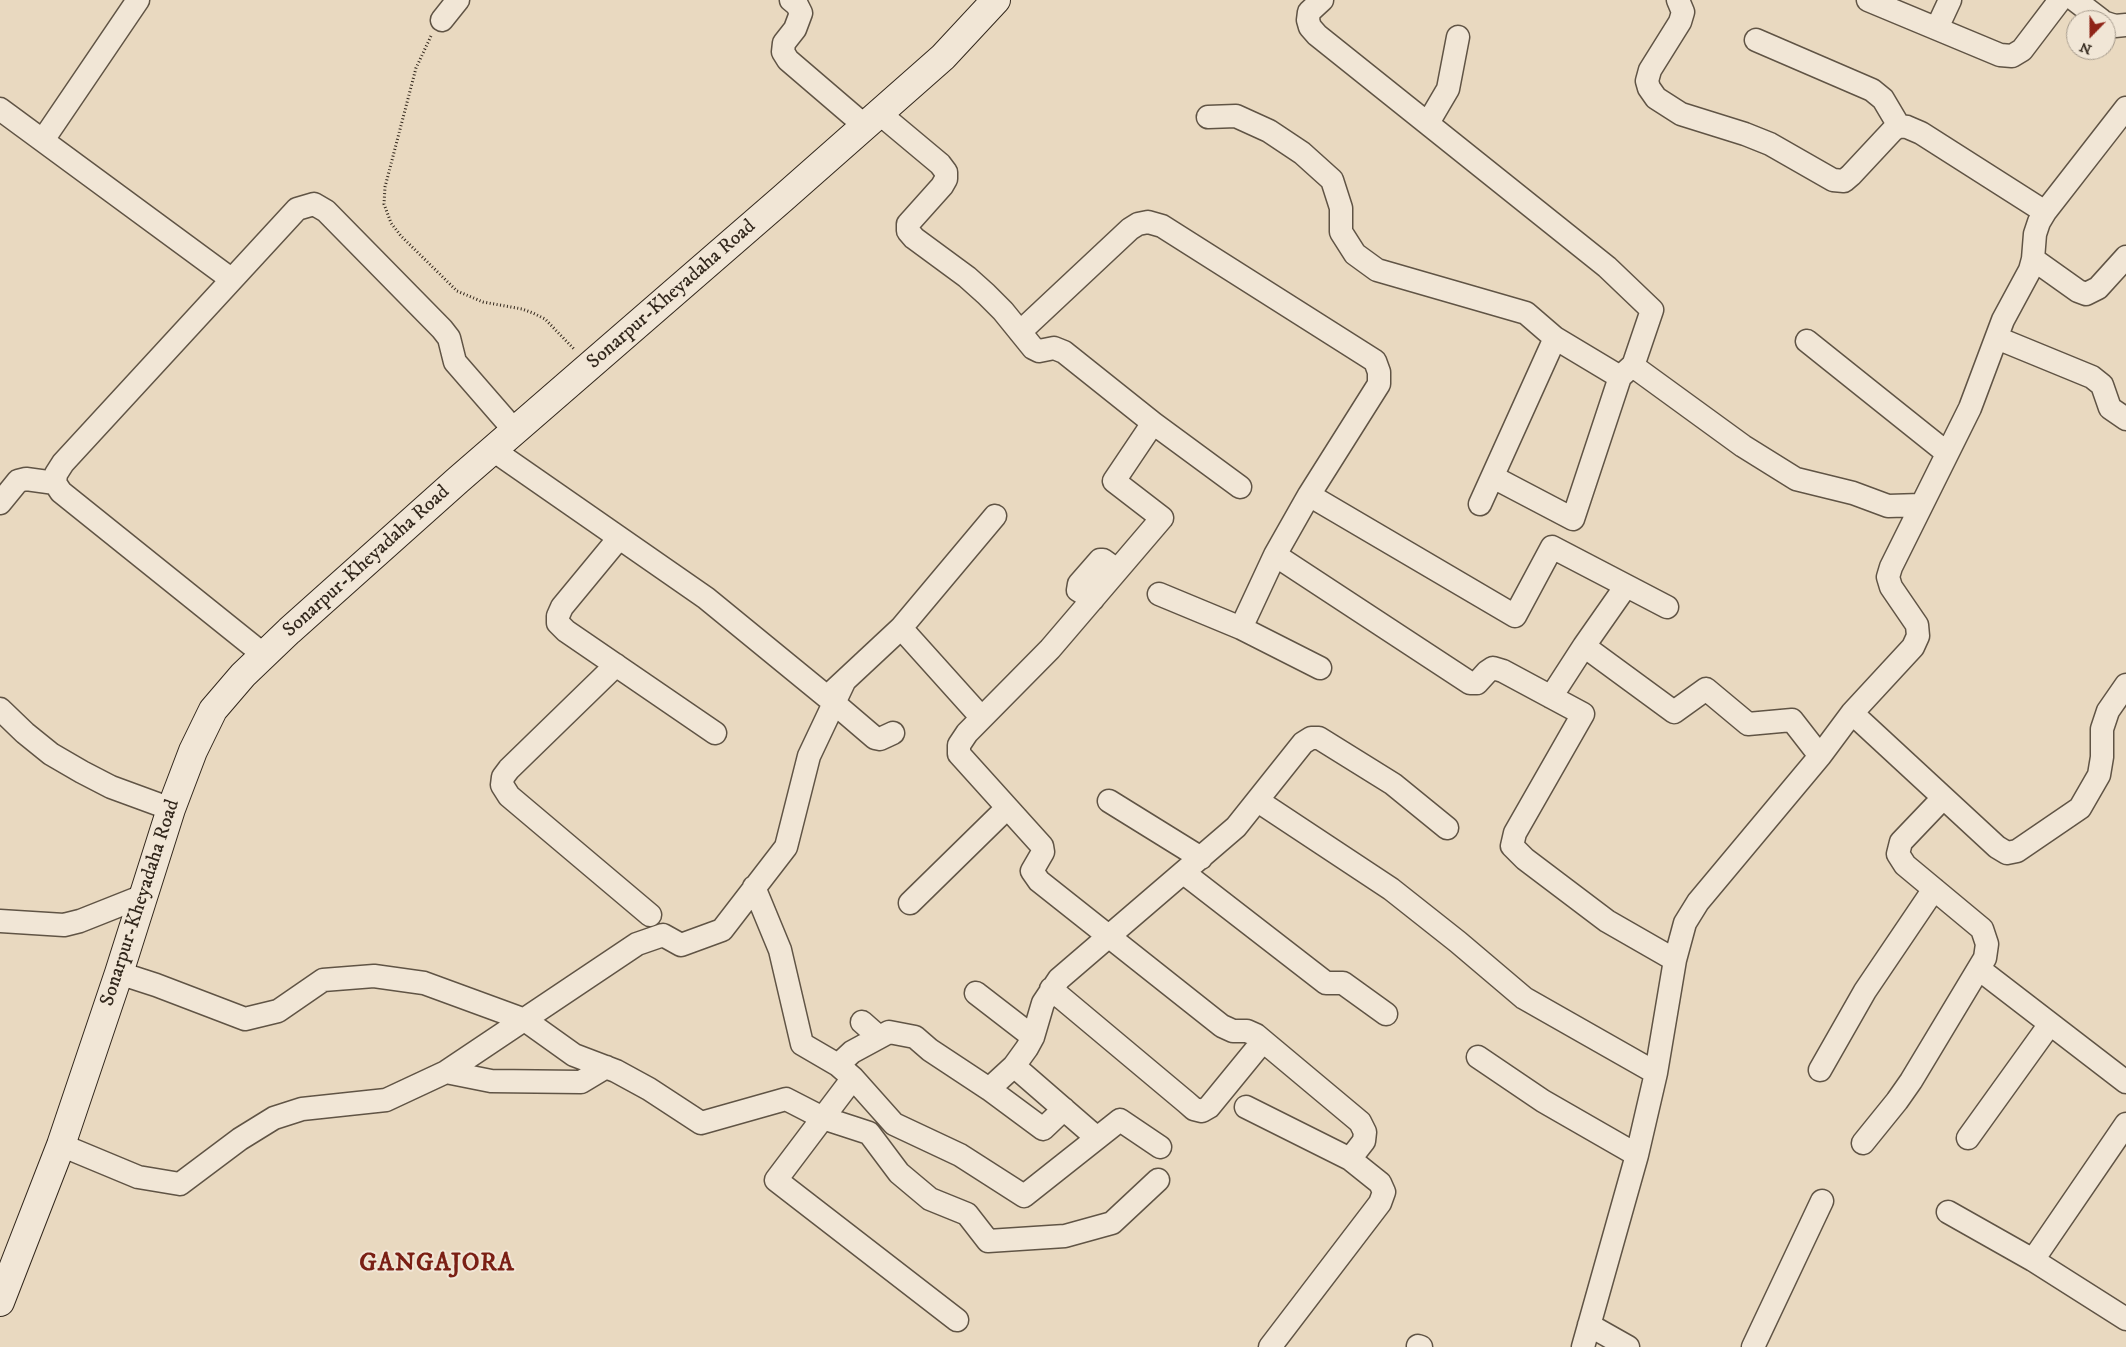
<!DOCTYPE html>
<html>
<head>
<meta charset="utf-8">
<style>
  body { margin:0 }
  #map { position:relative; width:2126px; height:1347px; overflow:hidden; background:#e9d9c0; font-family:"IM FELL DW Pica",serif }
  canvas { display:block }
  .north { position:absolute; left:2066px; top:10px; width:50px; height:50px; box-sizing:border-box; background:#f1e6d6; border:1px solid #a59a8c; border-radius:50%; rotate:202deg; font-size:14px; font-weight:700; line-height:20px; text-align:center; color:#32271c }
  .north::after { content:''; display:block; margin:auto; width:18px; height:22px; background:#8f2418; clip-path:polygon(50% 0,100% 100%,50% 72%,0 100%) }
</style>
</head>
<body>
<div id="map">
<canvas width="2126" height="1347"></canvas>
<div class="north">N</div>
</div>
<script>
const ctx = document.querySelector('canvas').getContext('2d');
ctx.lineJoin = 'round';
const toPath = rows => new Path2D(rows.map(r => 'M' + r).join(''));
function trace(path, color, width, dash) { ctx.strokeStyle = color; ctx.lineWidth = width; ctx.lineCap = dash ? 'butt' : 'round'; ctx.setLineDash(dash || []); ctx.stroke(path); }
function drawText(font, color, halo, rows, align = 'center') {
  ctx.font = font + ' "IM FELL DW Pica",serif'; ctx.lineWidth = 4; ctx.setLineDash([]); ctx.textBaseline = 'middle'; ctx.strokeStyle = halo; ctx.fillStyle = color; for (const [text, x, y, turn = 0] of rows) {
    ctx.save(); ctx.translate(x, y); ctx.rotate((+turn || 0) * Math.PI / 180); ctx.textAlign = isNaN(turn) ? turn : align; if (halo) ctx.strokeText(text, 0, 0); ctx.fillText(text, 0, 0); ctx.restore();
  }
}
const minor = toPath([
  [791,0,797,5,801,13,795,29,784,43,783,52,788,60,865,126],
  [1322,0,1309,12,1308,20,1310,27,1317,35,1607,267,1652,310,1633,366,1743,446,1796,479,1853,493,1888,506,1921,505],
  [1678,0,1683,12,1680,22,1650,70,1647,81,1649,88,1656,98,1681,114,1745,134,1770,144,1833,180,1844,181,1851,175,1893,130,1899,126,1907,127,1921,133,2045,212],
  [1868,0,2000,55,2012,56,2022,50,2060,0],
  [2075,0,2101,20],
  [442,20,458,0],
  [2106,23,2115,26,2126,25],
  [1937,28,1950,0],
  [1756,40,1872,90,1883,99,1899,126],
  [0,109,231,279],
  [879,113,940,164,946,172,946,179,942,186,908,224,908,231,914,238,967,277,986,294,1003,311,1033,348,1039,351,1054,348,1064,352,1153,423,1114,481,1162,518,1050,649,967,733,959,745,959,754,1042,846,1043,852,1032,871,1039,881,1222,1026,1233,1031,1247,1031,1256,1035,1360,1122,1365,1132,1364,1141,1350,1159],
  [1208,117,1236,116,1269,131,1302,153,1332,180,1341,208,1341,232,1355,254,1377,270,1526,313,1555,338,1620,377],
  [1428,123,1448,89,1458,37],
  [43,140,138,0],
  [2033,259,2078,291,2086,294,2098,288,2126,257],
  [1020,332,1130,229,1138,224,1148,222,1162,226,1375,361,1379,372,1379,384,1309,495,1275,555,1241,628],
  [1997,338,2092,377,2102,385,2110,408,2126,419],
  [1807,341,1947,453],
  [1153,423,1240,487],
  [493,450,706,598,827,697,901,628,995,516],
  [1493,477,1573,519,1620,377,1632,366],
  [1309,495,1515,616,1552,547,1667,607],
  [0,503,18,481,26,479,55,483],
  [1480,504,1555,338],
  [619,538,562,607,558,616,558,623,566,631,715,733],
  [1275,555,1470,683,1477,683,1487,672,1493,668,1503,671,1583,714,1515,833,1512,846,1525,859,1607,921,1675,960],
  [1159,594,1241,628,1320,668],
  [1093,599,1078,590,1079,584,1100,560,1103,560,1117,570],
  [901,628,981,717],
  [1584,646,1674,712,1706,689,1748,724,1792,720,1820,756],
  [264,655,61,492,55,483,56,474,63,463,297,209,314,204,326,211,442,329,449,338,455,362,515,431],
  [616,665,509,769,503,777,502,785,509,796,650,915],
  [827,697,875,738,880,739,893,733],
  [1551,697,1584,646,1626,586],
  [0,709,25,733,51,754,82,772,111,787,171,809],
  [1852,713,1997,847,2007,853,2017,851,2080,808,2099,775,2102,757,2102,729,2108,711,2126,685],
  [1109,801,1201,858],
  [1258,801,1391,889,1458,942,1524,998,1656,1073],
  [1184,873,1326,983,1343,983,1386,1014],
  [754,887,780,950,802,1044,838,1065],
  [910,903,1007,808],
  [0,921,64,925,80,921,143,896],
  [1979,969,2126,1082],
  [119,973,156,985,245,1019,278,1011,323,980,374,976,424,983,525,1020,574,1055,616,1071,649,1089,701,1123,786,1099,823,1118,869,1133,899,1173,930,1199,967,1214,988,1241,1065,1236,1112,1223,1158,1180],
  [1051,989,1186,1102,1194,1109,1202,1111,1209,1107,1263,1041],
  [976,993,1033,1037],
  [862,1022,879,1037],
  [1478,1057,1543,1101,1637,1155],
  [1014,1066,1027,1048,1033,1037,1043,1003,1059,979,1236,827,1303,743,1311,738,1319,738,1393,784,1447,828],
  [1820,1070,1865,991,1934,889],
  [446,1072,491,1081,581,1082,606,1067],
  [853,1078,776,1180,957,1320],
  [989,1089,1014,1066,1097,1138],
  [1246,1107,1350,1159,1380,1183,1384,1192,1380,1203,1270,1347],
  [1064,1109,1043,1129,989,1089,930,1050,915,1037,889,1032,852,1052,838,1065,853,1078,894,1124,960,1155,1024,1196,1120,1120,1160,1147],
  [1968,1138,2050,1024],
  [1863,1143,1897,1101,1911,1081,1985,958,1987,944,1982,929,1905,865,1898,854,1901,842,1943,798],
  [61,1145,138,1177,180,1184,240,1139,274,1118,302,1109,386,1100,446,1072,637,944,663,935,681,945,722,930,786,847,809,756,844,682],
  [1948,1212,2033,1260,2126,1319],
  [2033,1260,2126,1124],
  [1589,1325,1628,1347],
  [1418,1346,1421,1347],
  [1583,1347,1637,1155,1656,1073,1675,960,1685,923,1698,902,1820,756,1852,713,1913,647,1918,636,1917,625,1891,587,1888,577,1891,567,1970,408,2003,320,2030,270,2033,259,2035,234,2039,222,2045,212,2126,108],
  [1753,1347,1822,1201]
]);
const secondary = toPath([
  [0,1302,61,1145,119,973,171,809,193,751,213,710,243,675,289,631,458,480,782,199,943,57,996,0]
]);
trace(minor, '#605445', 25);
trace(secondary, '#32271c', 30);
trace(toPath([
  [431,36,416,68,385,187,384,204,391,223,401,236,457,291,483,302,522,309,533,313,545,319,574,349]
]), '#32271c', 3, [1, 2.5]);
trace(minor, '#f1e6d6', 22);
trace(secondary, '#f1e6d6', 28);
drawText('20px', '#32271c', '#f1e6d6', [
  ["Sonarpur-Kheyadaha Road",672,295,-41],
  ["Sonarpur-Kheyadaha Road",367,562,-42],
  ["Sonarpur-Kheyadaha Road",141,903,-72]
]);
ctx.letterSpacing = '1px';
drawText('bold 25px', '#7a1f14', '#f1e6d6', [
  ["GANGAJORA",437,1265]
]);
ctx.letterSpacing = '0px';
</script>
</body>
</html>
